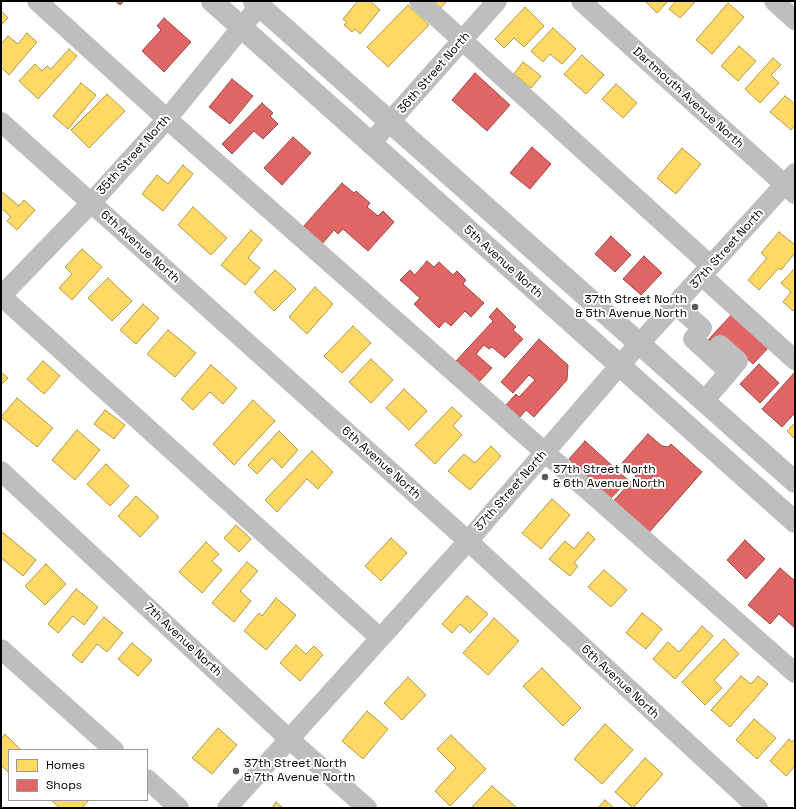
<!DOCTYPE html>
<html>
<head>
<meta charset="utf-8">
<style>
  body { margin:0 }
  #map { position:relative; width:796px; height:809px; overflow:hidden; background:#fff; font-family:"Space Grotesk",sans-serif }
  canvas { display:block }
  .frame { position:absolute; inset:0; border:2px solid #000; pointer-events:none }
  .legend { position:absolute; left:8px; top:749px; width:140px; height:52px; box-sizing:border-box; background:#fff; border:1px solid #999; margin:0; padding:5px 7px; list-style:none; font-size:12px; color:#000 }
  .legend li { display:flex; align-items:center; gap:8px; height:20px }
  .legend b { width:20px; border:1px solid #999 }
</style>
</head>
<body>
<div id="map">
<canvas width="796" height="809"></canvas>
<div class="frame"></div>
<ul class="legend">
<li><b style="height:11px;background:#ffd966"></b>Homes</li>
<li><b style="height:11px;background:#e06666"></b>Shops</li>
</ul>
</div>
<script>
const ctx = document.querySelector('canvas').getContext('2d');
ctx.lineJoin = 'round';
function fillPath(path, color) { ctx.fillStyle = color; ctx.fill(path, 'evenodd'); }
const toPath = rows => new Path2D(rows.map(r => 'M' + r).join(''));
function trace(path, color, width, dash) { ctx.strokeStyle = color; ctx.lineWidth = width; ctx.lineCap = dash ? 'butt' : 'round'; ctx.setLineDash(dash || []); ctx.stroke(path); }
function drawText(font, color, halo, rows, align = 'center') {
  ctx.font = font + ' "Space Grotesk",sans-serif'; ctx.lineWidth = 4; ctx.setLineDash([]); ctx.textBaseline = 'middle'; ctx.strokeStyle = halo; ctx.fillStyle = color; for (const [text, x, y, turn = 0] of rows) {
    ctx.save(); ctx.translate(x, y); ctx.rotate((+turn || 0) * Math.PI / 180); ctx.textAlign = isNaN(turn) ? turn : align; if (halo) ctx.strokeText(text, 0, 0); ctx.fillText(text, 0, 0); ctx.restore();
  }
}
const homes = toPath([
  [358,1,370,1,380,10,360,34,355,29,352,32,344,25,347,22,343,19,358,1],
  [429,1,447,1,439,10,429,1],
  [645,1,668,1,657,13,645,1],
  [676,1,696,1,680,18,669,9,676,1],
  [728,3,744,17,712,54,696,40,728,3],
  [408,5,429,25,388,67,367,47,408,5],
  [525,7,544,26,524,47,514,38,504,48,495,39,525,7],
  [1,11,8,18,1,25,1,11],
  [553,28,576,49,562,64,550,54,543,62,531,51,553,28],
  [27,33,37,42,9,75,1,67,1,44,8,36,18,44,27,33],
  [739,46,756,61,738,81,721,66,739,46],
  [69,49,77,56,38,99,19,81,35,64,42,71,47,66,51,69,69,49],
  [582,55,604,75,586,94,564,74,582,55],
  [773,58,781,65,771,75,779,83,760,103,745,89,773,58],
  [523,62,541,76,531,88,514,74,523,62],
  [81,83,96,95,68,129,53,116,81,83],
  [616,84,637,103,623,118,602,99,616,84],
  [107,94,125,111,89,148,71,130,107,94],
  [785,96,795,104,795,125,791,130,770,112,785,96],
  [682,148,701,164,676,194,657,178,682,148],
  [183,165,193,174,163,211,142,194,157,175,168,184,183,165],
  [1,191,19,206,24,200,35,210,17,230,7,221,11,217,1,208,1,191],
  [193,207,227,238,211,255,178,225,193,207],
  [251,230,262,240,248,258,260,268,245,285,221,265,251,230],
  [779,232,795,245,795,253,781,270,779,268,759,290,748,280,767,258,761,253,779,232],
  [82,249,102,267,72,300,59,288,72,274,65,267,82,249],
  [795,268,795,309,793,311,783,302,791,292,781,283,795,268],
  [275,270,296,289,274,311,254,292,275,270],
  [108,278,132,301,112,321,88,298,108,278],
  [315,287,333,304,307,334,289,317,315,287],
  [143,304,159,318,136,344,120,330,143,304],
  [353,326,371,343,342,373,324,356,353,326],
  [168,330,196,353,175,377,147,354,168,330],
  [371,359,393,380,371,403,349,382,371,359],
  [43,361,60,376,44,394,27,379,43,361],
  [211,365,237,388,223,404,210,392,193,410,181,399,211,365],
  [1,372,8,378,1,385,1,372],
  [404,389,427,411,409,430,386,408,404,389],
  [17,398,53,428,37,447,1,417,17,398],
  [253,400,275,421,234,465,213,444,253,400],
  [452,407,462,416,453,426,462,435,435,464,415,445,452,407],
  [105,410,125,425,114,439,94,424,105,410],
  [795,423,795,439,787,431,795,423],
  [77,430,100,450,75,480,52,460,77,430],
  [279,431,298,450,282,468,272,458,257,474,248,465,279,431],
  [491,446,501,456,470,490,448,471,464,454,475,463,491,446],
  [312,451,333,472,318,489,307,479,277,512,265,500,312,451],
  [106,464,129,486,110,506,87,484,106,464],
  [136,496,159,517,140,537,118,516,136,496],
  [552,499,570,515,541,549,522,533,552,499],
  [236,525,251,539,239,552,224,538,236,525],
  [1,531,36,560,23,576,1,558,1,531],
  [588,532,595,539,574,563,578,566,570,576,549,559,565,541,574,549,588,532],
  [391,538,407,553,381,581,365,566,391,538],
  [206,542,219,554,212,561,222,570,202,593,179,572,206,542],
  [247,562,258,571,240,591,251,601,234,622,212,603,247,562],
  [46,564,66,584,45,605,25,586,46,564],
  [604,570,627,590,611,607,588,587,604,570],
  [76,589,98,607,84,625,73,616,58,633,48,624,76,589],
  [467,596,488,614,470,633,460,624,452,633,442,624,467,596],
  [276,598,296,615,266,650,244,631,259,613,262,616,276,598],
  [642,613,662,629,646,649,626,633,642,613],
  [104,617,123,633,107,652,97,644,82,663,72,655,104,617],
  [494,618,519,641,488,675,463,653,494,618],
  [702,626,713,636,675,679,653,659,668,642,679,652,702,626],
  [724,639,739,654,714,680,722,688,705,705,682,682,724,639],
  [132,643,152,660,138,676,118,659,132,643],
  [296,645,306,654,314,646,323,655,300,681,280,663,296,645],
  [542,668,581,708,563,726,523,686,542,668],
  [741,676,751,684,758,676,768,684,730,727,711,710,741,676],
  [408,677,426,695,402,720,384,703,408,677],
  [367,711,388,729,363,759,342,741,367,711],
  [754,719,776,738,757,759,736,740,754,719],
  [605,724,633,750,602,784,574,759,605,724],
  [218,728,237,745,212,774,192,758,218,728],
  [5,734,21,750,9,750,9,773,1,765,1,739,5,734],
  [451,735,486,769,450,806,435,791,456,768,437,749,451,735],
  [789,739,792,742,795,739,795,766,786,776,770,761,789,739],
  [645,758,663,774,633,808,615,792,645,758],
  [492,786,517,808,471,808,492,786],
  [51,800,89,800,82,808,60,808,51,800],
  [605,800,614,808,598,808,605,800],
  [276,802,283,808,272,808,276,802]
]);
fillPath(homes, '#ffd966');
trace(homes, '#b29847', 1);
const shops = toPath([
  [115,1,124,1,120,5,115,1],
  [164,18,191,42,164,72,142,51,161,30,157,26,164,18],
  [475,73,510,105,487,131,452,100,475,73],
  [232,79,253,96,230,124,209,107,232,79],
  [262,103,273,113,270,116,278,124,263,139,254,131,232,154,222,144,262,103],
  [293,137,311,153,282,185,264,168,293,137],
  [532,147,551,164,530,189,510,173,532,147],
  [342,183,354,193,356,191,370,203,367,207,378,216,383,211,394,222,368,251,343,229,338,234,334,230,322,244,303,227,342,183],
  [611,236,631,255,615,272,595,254,611,236],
  [644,256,662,273,641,295,623,279,644,256],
  [427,261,434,267,439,262,453,275,457,271,466,280,463,284,484,303,471,317,465,311,451,326,445,321,439,328,414,304,420,298,400,280,410,270,415,275,427,261],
  [497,308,516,327,513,330,523,339,505,358,492,347,489,349,484,345,476,354,492,368,479,382,456,361,493,321,489,317,497,308],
  [734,312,771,345,753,364,726,339,717,349,708,340,734,312],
  [539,339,568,365,567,380,534,417,526,410,520,417,506,405,516,394,519,397,535,380,529,375,513,393,501,382,539,339],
  [759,364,779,383,760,403,740,384,759,364],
  [795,372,795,413,782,427,762,409,795,372],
  [648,434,662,446,668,447,671,444,702,472,645,537,610,505,636,476,622,463,648,434],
  [585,441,628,480,611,498,569,459,585,441],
  [745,540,765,559,746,579,727,560,745,540],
  [780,568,795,581,795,628,779,614,770,624,748,605,780,568]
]);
fillPath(shops, '#e06666');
trace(shops, '#9d4747', 1);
trace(toPath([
  [37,1,167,119,795,673],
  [419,1,711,266],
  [581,1,795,194],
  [774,1,795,20],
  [1,122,468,541,758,808],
  [370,144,497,1],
  [702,276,795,360],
  [1,296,380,638],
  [1,296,91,203,167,119,259,6],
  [676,305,702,328,693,339,729,372,704,401],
  [720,345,738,361,729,372],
  [1,471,289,739,367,808],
  [1,649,114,750],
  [147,779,179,808],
  [227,808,468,541,620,365,795,173]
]), '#bebebe', 20);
trace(toPath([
  [212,1,795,522],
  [254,1,795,482]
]), '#bdbdbd', 22);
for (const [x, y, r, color] of [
  [695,307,4,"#595959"],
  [545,477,4,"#595959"],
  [236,771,4,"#595959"]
]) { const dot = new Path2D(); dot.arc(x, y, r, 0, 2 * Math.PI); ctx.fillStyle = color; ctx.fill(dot); trace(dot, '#fff', 1.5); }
drawText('12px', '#000', '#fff', [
  ["36th Street North",434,73,-49],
  ["Dartmouth Avenue North",688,98,42],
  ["35th Street North",134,155,-48],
  ["6th Avenue North",140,247,42],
  ["37th Street North",727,249,-48],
  ["5th Avenue North",503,262,42],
  ["6th Avenue North",381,463,42],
  ["37th Street North",511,491,-49],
  ["7th Avenue North",183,640,43],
  ["6th Avenue North",620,682,43]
]);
drawText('12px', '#000', '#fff', [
  ["37th Street North",687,300,"right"],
  ["& 5th Avenue North",687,314,"right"],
  ["37th Street North",553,470],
  ["& 6th Avenue North",553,484],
  ["37th Street North",244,764],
  ["& 7th Avenue North",244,778]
], 'left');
</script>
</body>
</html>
